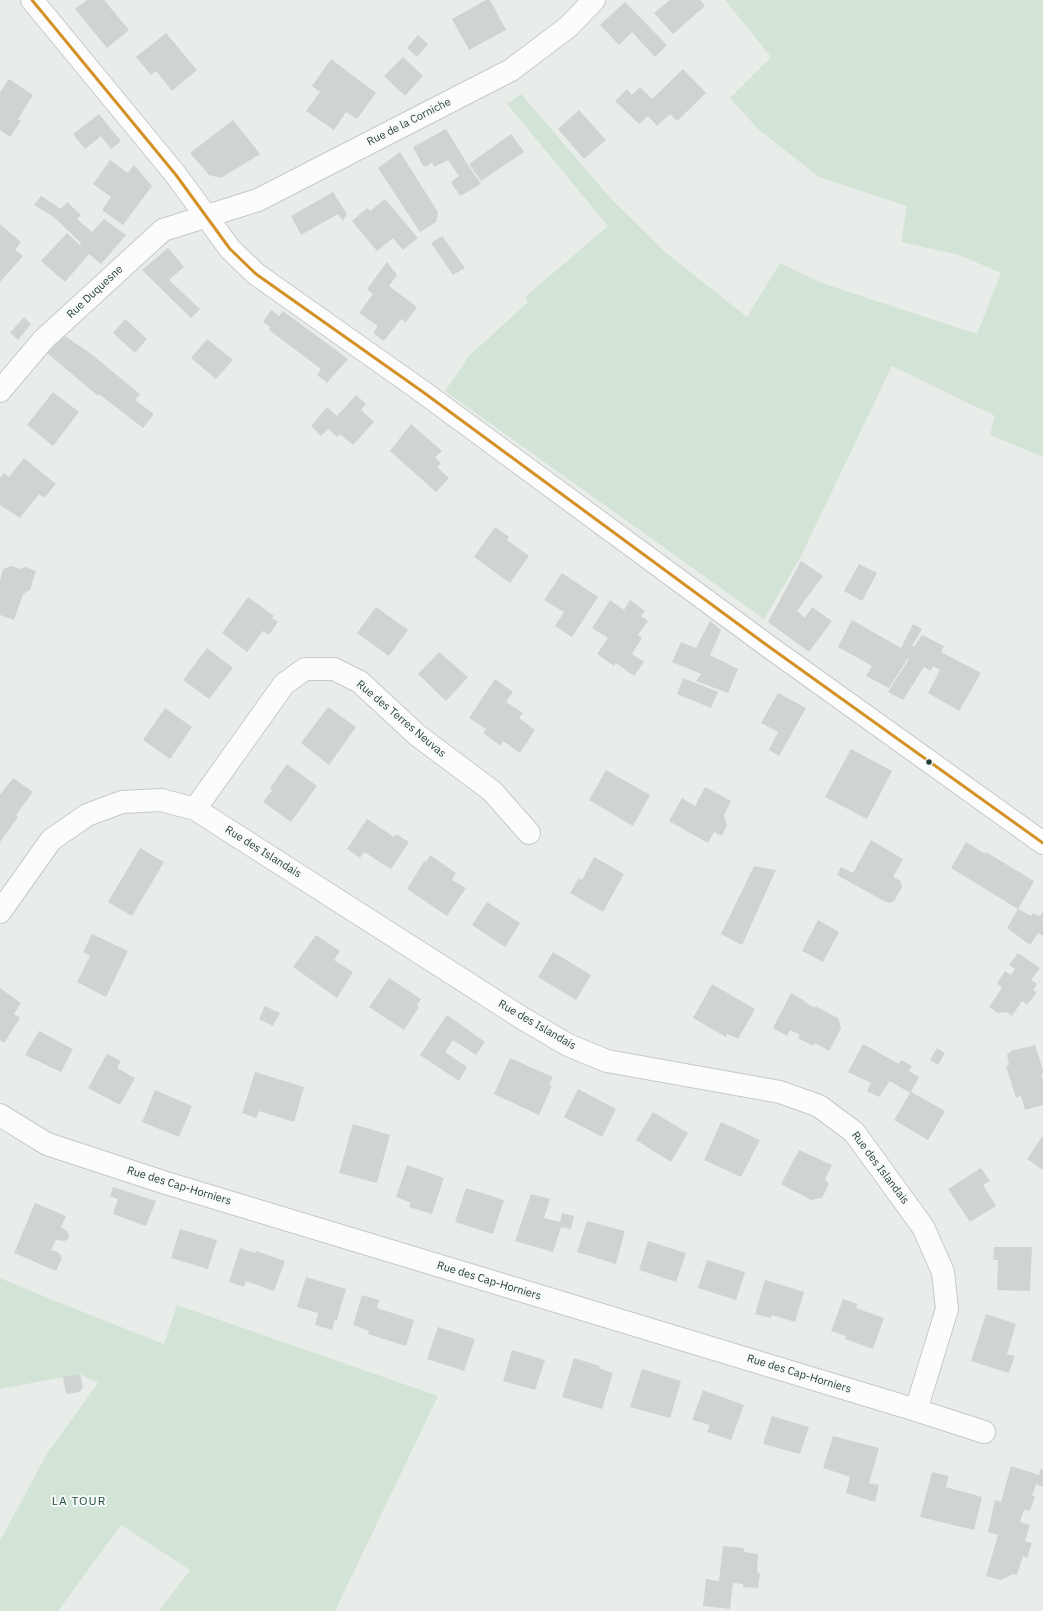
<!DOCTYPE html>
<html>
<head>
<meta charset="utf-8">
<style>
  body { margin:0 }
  canvas { display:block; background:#e8edea }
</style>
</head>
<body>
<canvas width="1043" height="1611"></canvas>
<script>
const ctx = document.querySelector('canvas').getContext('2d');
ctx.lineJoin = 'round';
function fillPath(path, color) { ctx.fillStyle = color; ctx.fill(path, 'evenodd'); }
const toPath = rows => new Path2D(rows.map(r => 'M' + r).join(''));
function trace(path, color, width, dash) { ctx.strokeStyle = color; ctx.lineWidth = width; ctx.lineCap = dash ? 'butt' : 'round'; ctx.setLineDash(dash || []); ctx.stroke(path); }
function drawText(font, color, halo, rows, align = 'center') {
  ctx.font = font + ' "IBM Plex Sans",sans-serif'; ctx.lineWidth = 4; ctx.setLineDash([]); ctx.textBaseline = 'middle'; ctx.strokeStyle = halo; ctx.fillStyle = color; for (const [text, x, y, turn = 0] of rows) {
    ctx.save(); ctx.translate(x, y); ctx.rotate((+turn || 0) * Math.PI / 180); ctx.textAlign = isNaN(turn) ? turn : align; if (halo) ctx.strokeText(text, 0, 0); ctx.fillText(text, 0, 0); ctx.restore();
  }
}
fillPath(toPath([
  [725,0,1043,0,1043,457,990,435,995,416,892,366,800,558,764,619,445,391,469,356,528,302,525,297,608,226,507,104,521,94,613,201,664,251,747,317,780,263,822,283,977,334,1001,273,959,255,901,242,907,206,819,177,758,129,730,98,771,57],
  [0,1278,48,1298,164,1344,177,1305,438,1396,335,1611,159,1611,190,1570,121,1525,58,1611,0,1611,0,1541,46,1455,98,1383,80,1374,0,1389]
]), '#d3e4d7');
fillPath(toPath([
  [87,0,104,0,129,30,107,48,75,9],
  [486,0,490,0,506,30,469,50,452,19],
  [670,0,700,0,705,6,673,34,654,13],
  [625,2,667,45,655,57,632,32,619,45,600,25],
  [166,33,197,70,172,91,156,71,151,75,136,57],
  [418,35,428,44,417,57,407,48],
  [403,57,423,76,405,96,384,76],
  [331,59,376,93,357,119,346,112,334,130,306,111,320,92,312,86],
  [683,69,706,93,677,121,670,114,657,126,648,116,639,124,615,101,627,89,632,95,640,87,652,99],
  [9,79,33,95,18,119,21,121,10,137,0,130,0,92],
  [579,110,606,140,584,159,558,129],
  [99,114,121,141,111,149,101,136,85,149,73,134],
  [233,120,260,154,221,178,209,175,190,153],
  [446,129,468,165,481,184,460,196,451,182,459,176,448,160,434,167,432,162,427,166,423,166,413,147],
  [511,134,524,152,481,181,469,164],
  [400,152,438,212,436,222,420,232,378,168],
  [110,160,128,173,134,165,152,186,123,225,102,210,111,197,93,184],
  [333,192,347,214,343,221,338,214,301,235,291,216],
  [41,196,61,209,67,202,81,215,77,219,92,232,104,219,126,235,101,264,89,254,65,282,41,261,67,233,80,245,81,243,54,217,34,205],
  [385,199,418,238,403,250,393,238,377,251,352,221,367,208,370,211],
  [0,224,21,242,15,250,23,256,0,282],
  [442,236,465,268,453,275,431,243],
  [168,248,184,267,169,280,200,309,191,318,142,270],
  [387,262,397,275,389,286,417,307,406,322,401,319,384,341,373,333,378,326,359,313,373,294,367,289],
  [271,310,279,316,283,311,348,359,327,383,317,375,321,369,269,330,270,327,263,322],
  [24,317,31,324,18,340,10,333],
  [125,319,147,339,135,353,113,333],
  [65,336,90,353,140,394,135,400,154,414,143,428,99,394,98,396,47,353],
  [207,339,233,360,216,379,191,358],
  [53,392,79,412,53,446,27,425],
  [356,395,366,404,361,410,374,422,353,445,340,434,337,437,328,429,321,436,311,426,327,407,337,416],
  [411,424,442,451,435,457,441,463,437,467,449,478,436,492,390,451],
  [24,458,56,484,44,498,39,494,20,518,0,505,0,478,4,473,9,477],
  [495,527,509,537,507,540,529,556,510,583,474,557],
  [801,561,823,576,797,611,805,618,812,607,832,621,809,652,768,622],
  [859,564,877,573,862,601,844,591],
  [11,566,21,569,25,567,36,571,30,590,23,594,14,620,0,615,0,581,3,569],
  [562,573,598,597,572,637,555,626,564,612,544,600],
  [248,597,274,616,272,618,278,622,269,635,263,631,247,652,222,633],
  [610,600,624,610,630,600,645,611,641,616,648,621,638,635,642,638,632,654,644,662,634,676,616,663,614,666,597,654,608,638,592,628],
  [376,607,408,630,389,656,357,633],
  [852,620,901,648,913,624,922,629,912,646,914,647,922,635,944,646,941,652,981,673,959,711,928,693,940,670,933,666,931,671,924,667,903,700,888,692,909,659,908,658,889,688,866,676,872,666,838,647],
  [710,621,721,630,710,655,738,669,728,693,696,681,701,674,672,662,681,642,696,648],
  [207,648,233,668,209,699,183,680],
  [439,652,468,677,446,701,418,674],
  [683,678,718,692,711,708,677,694],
  [495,679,513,692,506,702,523,713,519,718,535,730,520,753,503,741,501,746,483,733,486,729,469,718],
  [778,693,806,708,779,756,769,750,778,732,761,723],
  [328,707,356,727,329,765,301,743],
  [165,708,192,727,170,759,143,740],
  [851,749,892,771,867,819,825,797],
  [287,764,317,786,291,822,263,802,272,790,270,788],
  [606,770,650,795,633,826,589,800],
  [13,778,33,792,16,815,18,817,0,842,0,795],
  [705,787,731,801,724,815,727,825,722,836,714,832,708,843,669,821,682,798,695,806],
  [367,819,394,837,396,834,409,842,391,869,364,852,360,858,347,849],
  [871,840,903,859,893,877,901,881,902,887,894,901,889,903,880,899,837,875,841,867,853,873],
  [966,842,985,854,986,852,1034,881,1018,909,951,868],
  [140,848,164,862,132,916,108,902],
  [430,855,456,873,452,880,466,888,447,916,407,889,424,861,426,862],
  [594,857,624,874,603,912,570,893,579,878,582,880],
  [754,866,776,870,742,945,721,934],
  [487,902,520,923,505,947,472,925],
  [1018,909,1031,916,1033,913,1040,916,1043,911,1043,936,1038,933,1030,945,1007,928],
  [818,920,839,932,823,962,802,951],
  [92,934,128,951,106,997,77,982,90,956,83,952],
  [316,935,340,951,334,960,353,972,337,998,293,967],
  [553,952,591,975,576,1000,538,977],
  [1018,953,1040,968,1031,980,1037,984,1033,990,1037,992,1027,1005,1022,1001,1012,1016,1007,1012,998,1013,989,1007,1002,988,997,983,1005,971,1011,975,1015,969,1009,965],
  [389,978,421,999,417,1005,419,1007,404,1030,369,1007],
  [712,984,755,1009,738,1039,727,1034,726,1037,693,1018],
  [0,988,21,1003,14,1014,20,1018,4,1043,0,1040],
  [791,993,805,1001,804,1002,815,1008,815,1006,838,1018,841,1028,829,1051,815,1043,813,1046,798,1038,800,1035,790,1030,787,1036,773,1028],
  [265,1006,280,1013,273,1026,259,1019],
  [447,1015,485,1042,476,1055,453,1040,445,1052,467,1067,459,1081,420,1055],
  [39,1031,73,1049,61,1072,25,1055],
  [863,1044,899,1064,901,1060,912,1066,909,1071,919,1077,911,1092,945,1111,928,1140,894,1120,910,1093,890,1081,879,1097,867,1091,871,1083,848,1072],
  [1035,1045,1043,1070,1043,1073,1041,1073,1043,1081,1043,1105,1025,1110,1021,1096,1016,1098,1006,1066,1009,1065,1007,1055,1011,1051],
  [937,1048,945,1053,938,1065,930,1060],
  [107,1054,121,1061,117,1068,135,1078,120,1105,88,1088],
  [510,1058,553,1077,549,1085,552,1086,539,1115,494,1094],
  [255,1072,304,1087,294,1122,259,1111,256,1118,242,1113],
  [578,1089,616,1109,602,1137,564,1117],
  [155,1090,192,1106,179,1137,142,1122],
  [653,1112,688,1133,671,1162,636,1140],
  [721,1122,760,1140,741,1177,704,1160],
  [353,1124,390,1135,377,1183,339,1173],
  [1043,1135,1043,1170,1027,1159],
  [799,1150,832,1165,825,1179,829,1184,822,1198,811,1200,781,1184],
  [407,1165,444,1178,432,1214,409,1207,411,1203,396,1197],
  [981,1168,990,1181,983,1185,996,1206,970,1222,948,1189],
  [113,1187,156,1201,146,1226,113,1214,118,1199,110,1196],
  [466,1188,504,1200,493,1234,455,1222],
  [531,1194,550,1199,544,1218,560,1222,562,1213,574,1216,571,1229,561,1227,553,1252,515,1241],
  [35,1203,66,1216,61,1227,68,1232,69,1238,65,1241,56,1240,51,1250,59,1253,62,1258,56,1271,14,1253],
  [587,1221,625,1231,616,1264,577,1252],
  [180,1229,217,1240,208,1269,171,1258],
  [648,1241,686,1253,676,1282,639,1270],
  [994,1247,1032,1247,1030,1291,997,1290,998,1260,993,1260],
  [240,1248,255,1253,256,1251,285,1261,274,1291,246,1281,244,1287,229,1282],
  [707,1260,745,1272,736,1300,698,1288],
  [306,1277,346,1289,337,1320,335,1319,332,1330,315,1325,318,1313,297,1307],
  [765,1280,804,1292,795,1322,772,1315,771,1318,755,1314],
  [362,1295,379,1300,377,1308,414,1320,406,1346,368,1334,369,1331,353,1325],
  [843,1299,857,1304,856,1308,884,1318,873,1349,845,1339,846,1336,831,1331],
  [986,1314,1016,1324,1007,1354,1015,1356,1009,1373,971,1361],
  [438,1327,475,1339,464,1371,427,1359],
  [512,1350,545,1360,535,1390,503,1381],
  [574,1358,600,1366,599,1368,613,1373,602,1409,562,1397],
  [642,1369,681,1381,670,1418,630,1407],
  [80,1374,83,1387,80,1392,66,1394,63,1377],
  [703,1390,744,1405,731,1440,707,1432,710,1425,692,1420],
  [772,1416,809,1427,800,1454,763,1444],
  [833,1436,879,1448,869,1483,879,1485,875,1502,846,1493,850,1477,823,1468],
  [1011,1466,1039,1475,1041,1468,1043,1469,1043,1487,1036,1484,1032,1496,1035,1496,1030,1511,1024,1510,1020,1522,1030,1525,1025,1541,1032,1543,1027,1558,1023,1556,1017,1575,1013,1574,1001,1580,986,1576,998,1535,988,1532,995,1500,1001,1502],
  [932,1472,949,1476,946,1487,982,1497,974,1530,920,1517],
  [723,1546,744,1548,744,1552,758,1554,757,1571,760,1574,758,1588,743,1587,743,1584,733,1583,730,1609,703,1606,706,1579,719,1581]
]), '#cfd4d2');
const minor = toPath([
  [32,0,176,175,230,249,256,274,423,392,768,646,1043,843],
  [0,391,43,340,163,230,258,200,511,70,568,27,594,0],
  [195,809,284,684,305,669,334,669,360,682,417,735,492,791,529,833],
  [0,912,51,840,87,815,122,802,161,800,195,809,522,1018,568,1045,607,1061,780,1092,819,1106,854,1132,923,1227,943,1272,947,1309,916,1410],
  [0,1115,47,1144,166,1183,916,1410,984,1432]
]);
trace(minor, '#c5cac7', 24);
trace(minor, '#fcfcfc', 22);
trace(toPath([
  [32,0,176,175,230,249,256,274,423,392,768,646,1043,843]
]), '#d49126', 3);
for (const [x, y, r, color] of [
  [929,762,3.5,"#273f38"]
]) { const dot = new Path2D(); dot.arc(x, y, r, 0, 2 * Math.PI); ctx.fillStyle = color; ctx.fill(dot); trace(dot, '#f7faf9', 1.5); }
drawText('11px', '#273f38', '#f7faf9', [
  ["Rue de la Corniche",409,122,-27],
  ["Rue Duquesne",95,292,-43],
  ["Rue des Terres Neuvas",401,719,40],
  ["Rue des Islandais",263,852,32],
  ["Rue des Islandais",537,1025,30],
  ["Rue des Islandais",880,1168,53],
  ["Rue des Cap-Horniers",179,1186,17],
  ["Rue des Cap-Horniers",489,1281,17],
  ["Rue des Cap-Horniers",799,1374,17]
]);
ctx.letterSpacing = '1px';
drawText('12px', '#244f44', '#f7faf9', [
  ["LA TOUR",79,1502]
]);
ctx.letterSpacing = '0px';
</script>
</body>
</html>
